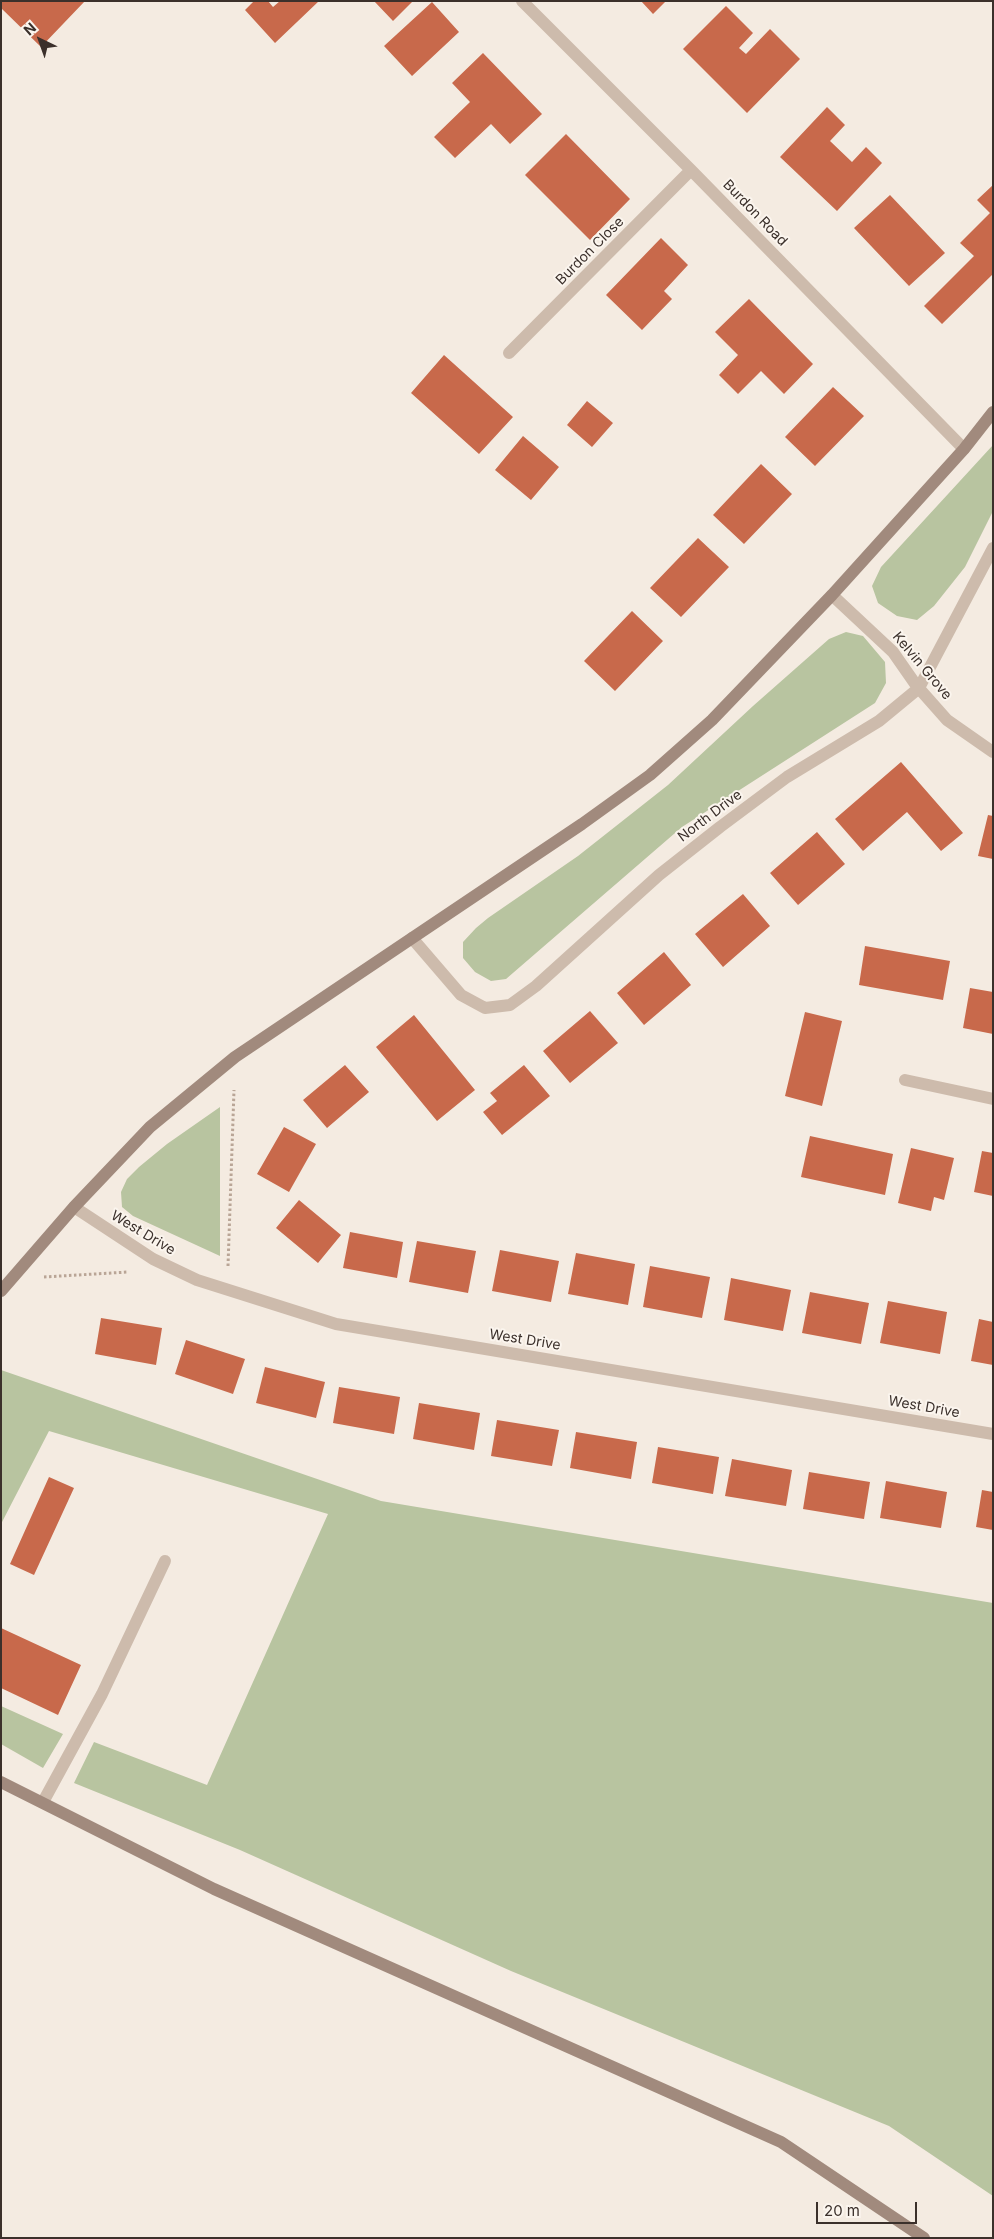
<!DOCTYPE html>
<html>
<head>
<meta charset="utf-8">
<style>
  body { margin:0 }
  #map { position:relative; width:994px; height:2239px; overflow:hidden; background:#f4ebe1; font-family:Inter,sans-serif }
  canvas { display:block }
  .frame { position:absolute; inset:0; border:2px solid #3b302b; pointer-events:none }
  .north { position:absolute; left:15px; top:15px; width:50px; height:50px; -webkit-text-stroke:4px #fbf5ee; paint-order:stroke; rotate:318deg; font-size:14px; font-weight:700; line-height:20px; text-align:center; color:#3b302b }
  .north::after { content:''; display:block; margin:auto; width:18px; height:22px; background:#3b302b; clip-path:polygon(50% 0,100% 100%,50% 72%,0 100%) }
  .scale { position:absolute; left:816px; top:2202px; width:101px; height:22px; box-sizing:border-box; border:2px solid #3b302b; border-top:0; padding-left:6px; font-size:15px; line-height:18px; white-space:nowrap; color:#3b302b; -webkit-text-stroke:4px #fbf5ee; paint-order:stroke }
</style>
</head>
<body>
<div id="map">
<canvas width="994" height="2239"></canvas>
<div class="frame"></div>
<div class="north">N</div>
<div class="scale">20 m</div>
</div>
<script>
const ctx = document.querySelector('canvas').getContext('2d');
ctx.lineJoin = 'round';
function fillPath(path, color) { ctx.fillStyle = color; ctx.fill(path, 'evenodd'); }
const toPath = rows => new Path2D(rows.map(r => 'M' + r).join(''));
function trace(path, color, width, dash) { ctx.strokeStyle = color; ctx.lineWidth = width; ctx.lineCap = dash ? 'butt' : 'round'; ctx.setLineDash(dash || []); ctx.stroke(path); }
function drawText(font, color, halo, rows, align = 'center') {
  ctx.font = font + ' Inter,sans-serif'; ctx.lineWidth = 4; ctx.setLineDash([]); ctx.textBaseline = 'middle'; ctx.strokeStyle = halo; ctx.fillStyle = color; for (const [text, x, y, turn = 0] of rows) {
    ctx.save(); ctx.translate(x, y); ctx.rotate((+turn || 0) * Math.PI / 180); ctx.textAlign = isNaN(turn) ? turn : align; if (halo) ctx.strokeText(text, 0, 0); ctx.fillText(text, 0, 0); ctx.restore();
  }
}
fillPath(toPath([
  [993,445,993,511,965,567,934,606,917,620,897,616,878,603,872,586,881,567],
  [846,632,863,636,885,662,886,683,875,703,682,827,506,979,491,981,475,972,463,958,463,942,476,928,488,918,578,856,668,785,753,706,829,639],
  [220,1107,220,1256,133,1216,122,1207,121,1192,127,1179,139,1167,167,1144],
  [1,1370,381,1501,993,1603,993,2196,889,2126,511,1971,240,1850,74,1783,94,1742,207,1785,328,1514,49,1431,1,1524],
  [1,1706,63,1734,43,1768,1,1744]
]), '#b8c4a0');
fillPath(toPath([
  [1,1,85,1,41,47,1,8],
  [254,1,268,1,273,7,280,1,319,1,275,43,245,10],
  [374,1,413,1,393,21],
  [641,1,666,1,653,14],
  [432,2,459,32,412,76,384,46],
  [726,6,753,33,739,48,746,54,770,29,800,59,747,113,683,49],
  [483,53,542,114,510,144,491,124,455,158,434,137,470,102,452,83],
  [827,107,845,125,830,141,852,162,866,147,882,163,837,211,780,157],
  [566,134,630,199,590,240,525,175],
  [993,185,993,274,942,324,924,306,974,256,960,243,990,213,977,200],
  [890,195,945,253,909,286,854,228],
  [661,238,688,265,664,291,672,299,642,330,606,295],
  [749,299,813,364,784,394,761,371,738,394,719,375,738,355,715,332],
  [444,355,513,417,479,454,411,393],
  [833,387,864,416,815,466,785,437],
  [587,401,613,423,592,447,567,425],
  [523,436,559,467,531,500,495,470],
  [761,464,792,494,744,544,713,515],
  [698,538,729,567,681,617,650,588],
  [632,611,663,641,615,691,584,661],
  [901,762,963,833,941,851,907,812,863,851,835,819],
  [988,815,993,816,993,859,978,856],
  [817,832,845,864,798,905,770,873],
  [743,894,770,926,723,967,695,934],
  [865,946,950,961,943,1000,859,985],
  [664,952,691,985,644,1025,617,993],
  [970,988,993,992,993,1034,963,1028],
  [590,1011,618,1043,570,1083,543,1051],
  [805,1012,842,1021,822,1106,785,1096],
  [414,1015,475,1090,437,1121,376,1047],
  [345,1065,369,1092,327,1128,303,1100],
  [524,1065,550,1096,502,1135,483,1112,497,1101,490,1093],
  [284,1127,316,1144,289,1192,257,1174],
  [810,1136,893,1154,885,1195,801,1177],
  [911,1148,954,1158,944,1200,934,1197,931,1211,898,1203],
  [982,1151,993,1153,993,1196,974,1192],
  [299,1200,341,1235,318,1263,276,1228],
  [350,1232,403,1242,397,1278,343,1268],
  [417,1241,476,1251,468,1293,409,1282],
  [500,1250,559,1261,551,1302,492,1291],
  [576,1253,635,1264,628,1305,568,1294],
  [650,1266,710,1277,702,1318,643,1307],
  [731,1278,791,1290,783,1331,724,1320],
  [810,1292,869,1303,861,1344,802,1333],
  [888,1301,947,1312,940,1354,880,1343],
  [101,1318,162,1328,156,1365,95,1354],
  [979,1319,993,1322,993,1365,971,1361],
  [186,1340,245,1359,233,1394,175,1374],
  [265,1367,325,1382,316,1418,256,1403],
  [339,1387,400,1397,394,1434,333,1423],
  [419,1403,480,1413,474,1450,413,1439],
  [497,1420,559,1430,552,1466,491,1456],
  [576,1432,637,1442,631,1479,570,1468],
  [658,1447,719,1457,713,1494,652,1483],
  [732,1459,792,1470,786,1506,725,1496],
  [809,1472,870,1482,864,1519,803,1509],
  [49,1477,74,1488,34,1575,10,1564],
  [886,1481,947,1492,941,1528,880,1518],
  [982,1490,993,1492,993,1530,976,1527],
  [1,1628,81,1665,58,1715,1,1688]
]), '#c8694b');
trace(toPath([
  [228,1266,234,1090],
  [44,1277,128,1272]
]), '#b9a596', 3, [2.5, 2.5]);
trace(toPath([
  [43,1802,102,1694,165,1561]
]), '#cdbbac', 12);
trace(toPath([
  [522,1,691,170,964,449],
  [509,353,691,170],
  [832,595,893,652,916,685,947,720,993,752],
  [412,938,461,995,485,1008,510,1005,536,986,659,875,720,827,787,777,879,721,919,688,993,548],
  [905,1080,993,1099],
  [74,1207,153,1259,197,1280,336,1324,993,1434]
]), '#cdbbac', 12);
trace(toPath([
  [1,1291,74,1207,150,1127,235,1057,582,824,650,775,712,720,832,595,964,449,993,412],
  [1,1782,214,1889,781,2142,924,2238]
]), '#a18a7d', 12);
drawText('14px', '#3b302b', '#fbf5ee', [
  ["Burdon Road",755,213,46],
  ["Burdon Close",590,251,-45],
  ["Kelvin Grove",922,666,50],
  ["North Drive",710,816,-37],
  ["West Drive",143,1233,31],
  ["West Drive",525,1340,9],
  ["West Drive",924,1407,10]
]);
</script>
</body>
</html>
